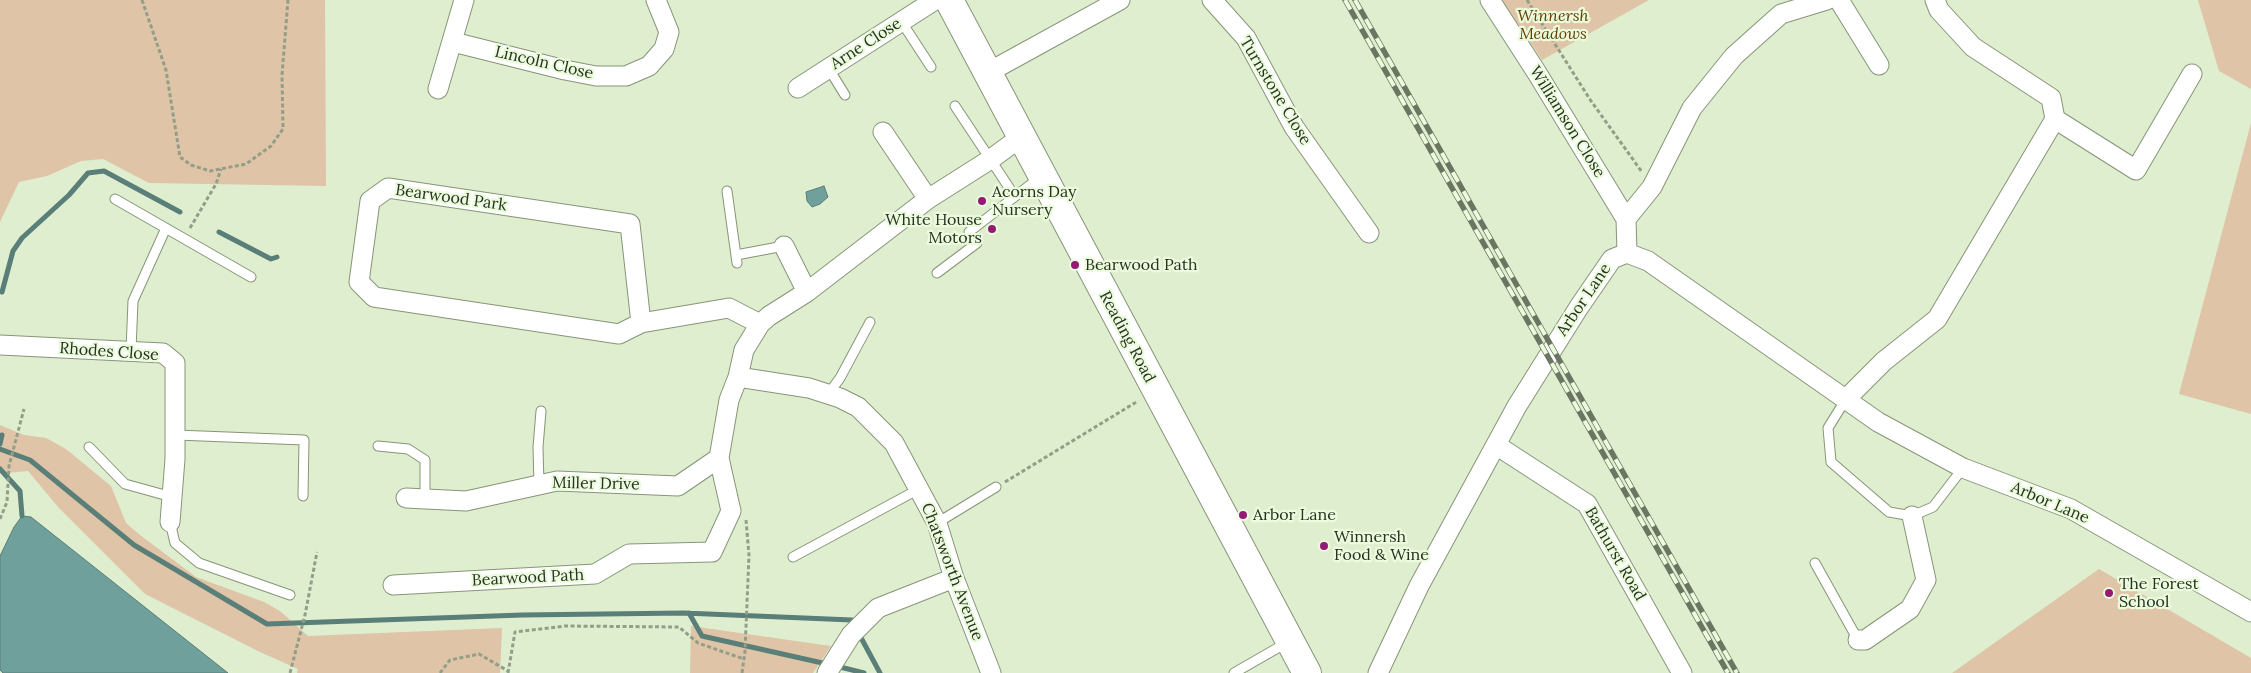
<!DOCTYPE html>
<html>
<head>
<meta charset="utf-8">
<style>
  body { margin:0 }
  canvas { display:block; background:#deeecf }
</style>
</head>
<body>
<canvas width="2251" height="673"></canvas>
<script>
const ctx = document.querySelector('canvas').getContext('2d');
ctx.lineJoin = 'round';
function fillPath(path, color) { ctx.fillStyle = color; ctx.fill(path, 'evenodd'); }
const toPath = rows => new Path2D(rows.map(r => 'M' + r).join(''));
function trace(path, color, width, dash) { ctx.strokeStyle = color; ctx.lineWidth = width; ctx.lineCap = dash ? 'butt' : 'round'; ctx.setLineDash(dash || []); ctx.stroke(path); }
function drawText(font, color, halo, rows, align = 'center') {
  ctx.font = font + ' Lora,serif'; ctx.lineWidth = 4.5; ctx.setLineDash([]); ctx.textBaseline = 'middle'; ctx.strokeStyle = halo; ctx.fillStyle = color; for (const [text, x, y, turn = 0] of rows) {
    ctx.save(); ctx.translate(x, y); ctx.rotate((+turn || 0) * Math.PI / 180); ctx.textAlign = isNaN(turn) ? turn : align; if (halo) ctx.strokeText(text, 0, 0); ctx.fillText(text, 0, 0); ctx.restore();
  }
}
fillPath(toPath([
  [0,0,325,0,326,186,149,183,103,159,81,161,47,176,19,182,0,222],
  [1502,0,1649,0,1542,60],
  [2198,0,2251,0,2251,89,2219,71],
  [2251,123,2251,414,2179,394],
  [0,425,24,435,46,438,66,449,111,486,126,523,140,535,196,577,264,602,280,611,308,636,502,628,500,673,297,673,298,669,260,652,145,594,59,508,28,471,6,473,0,471],
  [2099,569,2251,658,2251,673,1952,673],
  [691,626,831,646,813,673,690,673]
]), '#dfc4a7');
const water = toPath([
  [824,186,828,197,820,204,812,207,807,201,806,192,824,186],
  [22,516,31,517,228,673,3,673,0,670,0,556,14,527,22,516]
]);
fillPath(water, '#6fa09c');
trace(water, '#5a7e78', 1);
trace(toPath([
  [219,232,271,259,277,257],
  [2,292,13,251,22,238,69,195,88,173,104,171,180,212],
  [0,444,2,435],
  [0,449,30,460,134,545,267,624,522,615,684,613,852,620,855,626],
  [0,469,20,491,22,516],
  [689,613,702,636,827,664],
  [859,634,880,673],
  [836,666,864,673]
]), '#5a7e78', 5);
const lane = toPath([
  [901,21,931,67],
  [835,67,832,74,845,95],
  [955,106,1010,189],
  [727,191,737,263],
  [115,199,251,277],
  [736,255,784,246],
  [937,273,977,243,969,232,1039,178],
  [131,350,133,301,166,228],
  [829,393,840,378,870,322],
  [1846,399,1828,428,1831,462,1889,512,1912,516,1933,507,1963,468],
  [176,435,304,440,303,496],
  [378,446,408,449,425,460,425,499],
  [89,447,125,484,172,497],
  [539,485,538,447,541,411],
  [170,522,175,543,199,563,290,595],
  [937,523,996,487],
  [793,557,919,489],
  [1815,563,1858,640],
  [1234,673,1288,642]
]);
const street = toPath([
  [1212,0,1246,38,1294,127,1369,233],
  [1490,0,1537,73,1626,219],
  [1839,0,1879,65],
  [453,42,565,70,596,76,626,76,649,66,664,49,669,32,656,0],
  [987,73,1120,0],
  [798,88,935,0],
  [438,89,464,0],
  [2055,119,2136,170,2192,74],
  [883,132,928,199],
  [784,246,807,292],
  [1627,253,1626,219,1652,187,1692,108,1734,56,1781,14,1827,0],
  [641,323,619,334,374,297,359,282,370,201,388,188,630,224,641,323,729,308,760,324],
  [0,345,163,353,175,363,175,459,170,522],
  [738,377,809,388,840,398,858,407,894,443,937,523,954,578,991,673],
  [1846,399,1884,361,1937,319,2055,119,2051,98,1973,47,1939,10,1935,0],
  [1496,445,1587,504,1682,673],
  [406,498,466,501,557,481,678,486,719,458],
  [393,585,595,574,629,554,712,552,731,511,719,458,729,400,738,377,744,350,760,324,769,316,807,292,928,199,991,159,1021,137],
  [1858,640,1865,640,1910,609,1926,580,1912,516],
  [827,673,851,635,878,608,954,578],
  [1378,673,1419,586,1517,406,1579,307,1612,259,1627,253,1648,261,1878,422,1963,468,2071,509,2251,612]
]);
const primary = toPath([
  [949,0,1307,673]
]);
trace(lane, '#879578', 11);
trace(street, '#879578', 21);
trace(primary, '#879578', 30);
trace(toPath([
  [142,0,166,70,180,157,191,165,210,171,246,164,271,146,283,129,282,75,288,0],
  [1527,0,1591,101,1642,172],
  [190,228,216,184,221,169],
  [1005,482,1138,401],
  [0,519,7,502,9,466,24,409],
  [290,673,305,615,317,552],
  [440,673,450,660,479,654,508,671],
  [508,673,515,632,565,626,679,627,698,643,744,659],
  [742,673,745,651,749,555,746,520]
]), '#929e87', 3, [4, 2.5]);
trace(lane, '#fff', 9);
trace(street, '#fff', 19);
trace(primary, '#fff', 28);
const rail = toPath([
  [1345,0,1728,673],
  [1355,0,1737,673]
]);
trace(rail, '#6a7562', 5.5);
trace(rail, '#ebfcdc', 4, [11]);
for (const [x, y, r, color] of [
  [982,201,5,"#941a75"],
  [992,229,5,"#941a75"],
  [1075,265,5,"#941a75"],
  [1243,515,5,"#941a75"],
  [1324,546,5,"#941a75"],
  [2109,593,5,"#941a75"]
]) { const dot = new Path2D(); dot.arc(x, y, r, 0, 2 * Math.PI); ctx.fillStyle = color; ctx.fill(dot); trace(dot, '#ebfcdc', 2); }
drawText('italic 16px', '#633d04', '#ebfcdc', [
  ["Winnersh",1553,16],
  ["Meadows",1553,34]
]);
drawText('16px', '#293024', '#ebfcdc', [
  ["Arne Close",866,44,-33],
  ["Lincoln Close",544,63,13],
  ["Turnstone Close",1275,91,59],
  ["Williamson Close",1567,122,58],
  ["Bearwood Park",451,198,8],
  ["Arbor Lane",1584,300,-56],
  ["Reading Road",1127,337,62],
  ["Rhodes Close",109,352,4],
  ["Miller Drive",596,484,1],
  ["Arbor Lane",2050,503,23],
  ["Bathurst Road",1615,554,60],
  ["Chatsworth Avenue",952,572,69],
  ["Bearwood Path",528,578,-3]
]);
drawText('16px', '#293024', '#ebfcdc', [
  ["Acorns Day",992,192],
  ["Nursery",992,210],
  ["White House",982,220,"right"],
  ["Motors",982,238,"right"],
  ["Bearwood Path",1085,265],
  ["Arbor Lane",1253,515],
  ["Winnersh",1334,537],
  ["Food & Wine",1334,555],
  ["The Forest",2119,584],
  ["School",2119,602]
], 'left');
</script>
</body>
</html>
